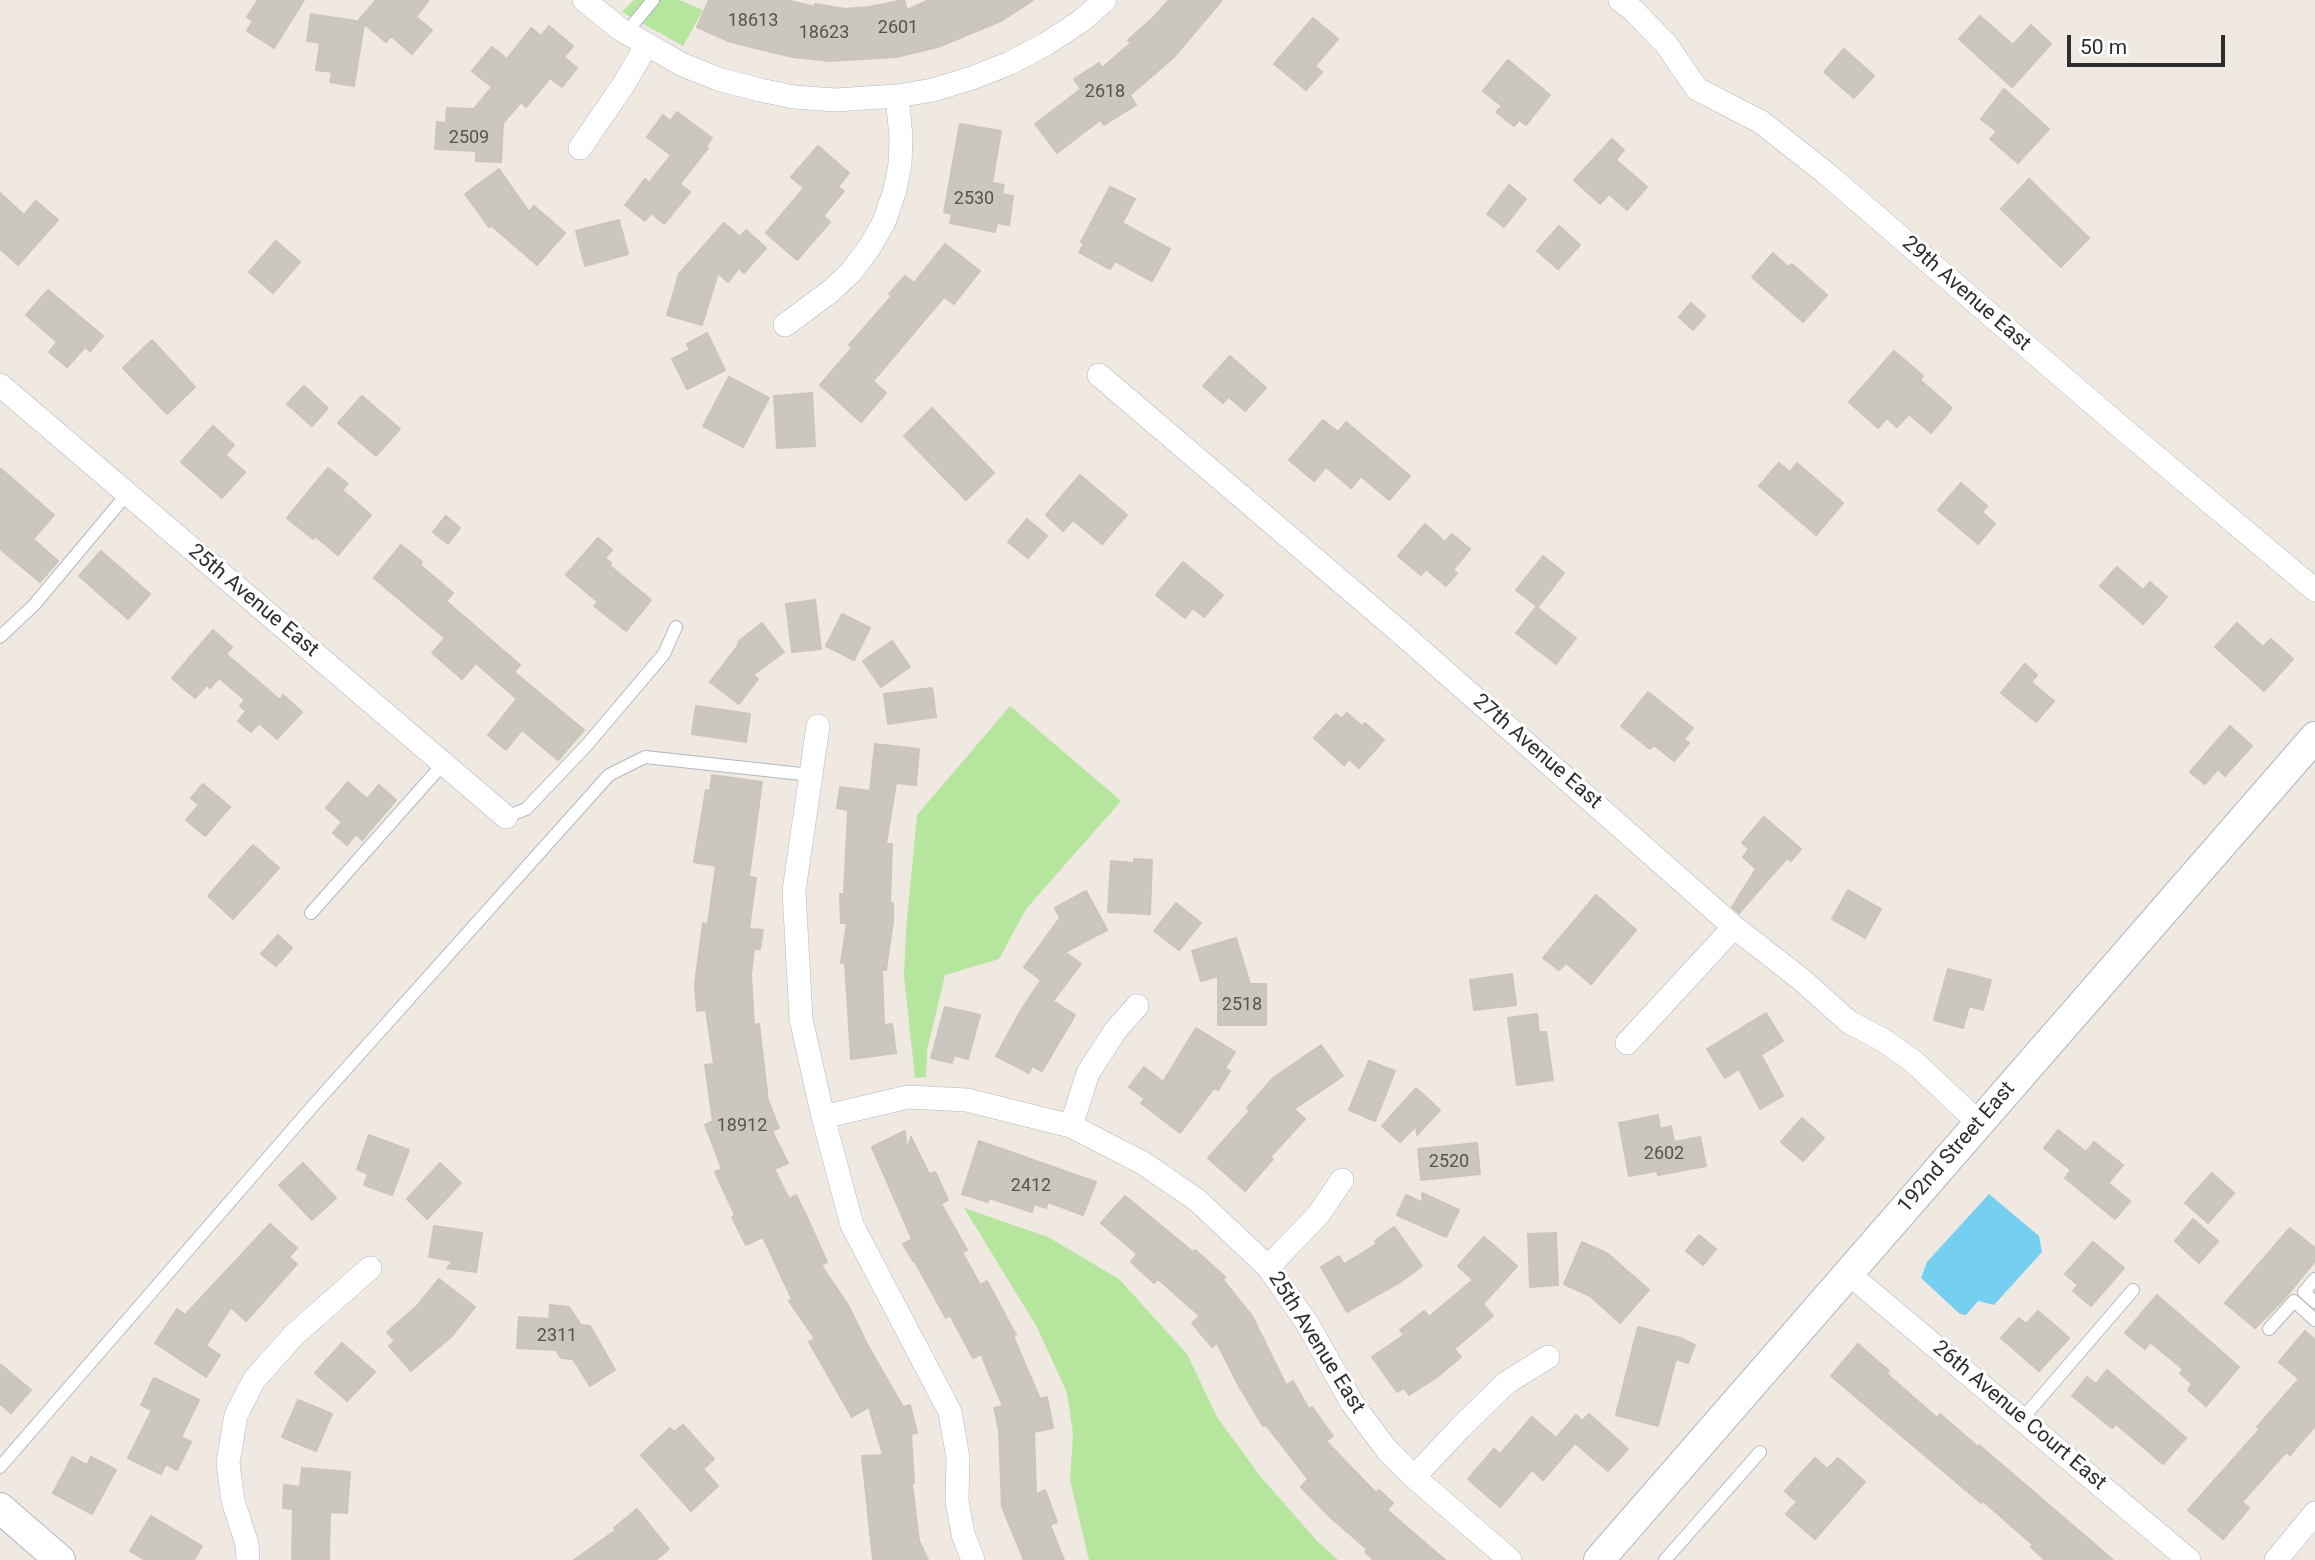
<!DOCTYPE html>
<html>
<head>
<meta charset="utf-8">
<style>
  body { margin:0 }
  #map { position:relative; width:2315px; height:1560px; overflow:hidden; background:#efe9e1; font-family:Roboto,sans-serif }
  canvas { display:block }
  .scale { position:absolute; left:2067px; top:35px; width:158px; height:32px; box-sizing:border-box; border:4px solid #2e2e2e; border-top:0; padding-left:9px; font-size:21px; line-height:24px; white-space:nowrap; color:#2e2e2e; -webkit-text-stroke:5px #fff; paint-order:stroke }
</style>
</head>
<body>
<div id="map">
<canvas width="2315" height="1560"></canvas>
<div class="scale">50 m</div>
</div>
<script>
const ctx = document.querySelector('canvas').getContext('2d');
ctx.lineJoin = 'round';
function fillPath(path, color) { ctx.fillStyle = color; ctx.fill(path, 'evenodd'); }
const toPath = rows => new Path2D(rows.map(r => 'M' + r).join(''));
function trace(path, color, width, dash) { ctx.strokeStyle = color; ctx.lineWidth = width; ctx.lineCap = dash ? 'butt' : 'round'; ctx.setLineDash(dash || []); ctx.stroke(path); }
function drawText(font, color, halo, rows, align = 'center') {
  ctx.font = font + ' Roboto,sans-serif'; ctx.lineWidth = 6; ctx.setLineDash([]); ctx.textBaseline = 'middle'; ctx.strokeStyle = halo; ctx.fillStyle = color; for (const [text, x, y, turn = 0] of rows) {
    ctx.save(); ctx.translate(x, y); ctx.rotate((+turn || 0) * Math.PI / 180); ctx.textAlign = isNaN(turn) ? turn : align; if (halo) ctx.strokeText(text, 0, 0); ctx.fillText(text, 0, 0); ctx.restore();
  }
}
fillPath(toPath([
  [634,0,679,0,703,10,683,46,622,12],
  [1010,706,1121,801,1026,909,999,959,945,975,927,1051,926,1077,915,1078,904,976,906,930,917,815],
  [964,1208,1048,1237,1119,1279,1187,1354,1217,1417,1260,1476,1317,1541,1338,1560,1089,1560,1070,1480,1073,1434,1067,1393,1037,1327]
]), '#b6e59e');
fillPath(toPath([
  [1989,1194,2039,1236,2042,1252,1994,1305,1978,1301,1966,1315,1960,1314,1921,1278,1927,1262]
]), '#75cff0');
const building = toPath([
  [258,0,304,0,274,48,247,31,253,21,247,17,258,0],
  [376,0,429,0,416,17,432,30,412,54,391,36,386,42,364,24,354,86,330,82,332,72,316,70,320,43,307,41,311,14,362,22,359,20,376,0],
  [709,0,786,0,815,7,815,4,845,9,869,7,904,0,907,10,929,0,1033,0,1003,20,938,47,896,57,830,61,793,57,759,49,728,41,697,27,709,0],
  [1169,0,1222,0,1173,58,1130,95,1136,105,1104,125,1100,120,1057,153,1035,124,1081,89,1074,79,1099,63,1102,68,1131,43,1128,40,1155,16,1169,0],
  [1980,16,2013,45,2031,25,2051,44,2012,87,1959,39,1980,16],
  [1313,18,1338,39,1315,66,1322,72,1306,90,1274,64,1313,18],
  [549,26,573,46,564,57,577,68,562,87,550,78,526,107,521,102,503,123,501,162,476,161,476,151,435,149,437,122,446,123,447,108,474,109,492,87,472,71,492,47,507,59,531,28,541,36,549,26],
  [1844,49,1874,76,1854,98,1824,72,1844,49],
  [1508,60,1550,95,1526,125,1519,120,1514,126,1496,112,1502,106,1483,91,1508,60],
  [2004,89,2049,129,2018,163,1990,139,1997,132,1981,119,2004,89],
  [677,112,712,138,706,147,708,148,680,184,690,192,664,224,651,213,645,221,625,205,645,179,649,183,671,155,647,137,663,115,670,121,677,112],
  [960,124,1001,131,992,183,1004,185,1002,194,1013,196,1009,225,997,223,995,232,950,223,952,214,944,212,960,124],
  [1612,139,1624,150,1616,160,1647,187,1627,210,1609,194,1600,204,1574,180,1612,139],
  [818,146,849,173,838,187,844,191,823,216,830,222,797,260,766,233,804,188,791,177,818,146],
  [499,169,529,212,534,206,565,233,537,265,492,226,489,227,465,194,499,169],
  [2029,179,2089,238,2061,267,2001,209,2029,179],
  [1509,185,1526,199,1504,227,1487,214,1509,185],
  [1110,187,1135,199,1122,223,1170,249,1152,281,1115,261,1110,269,1079,252,1084,244,1081,242,1110,187],
  [0,193,24,215,36,201,58,220,18,265,0,249,0,193],
  [619,220,628,254,585,266,576,231,619,220],
  [724,223,740,237,746,230,766,248,744,273,739,268,728,282,718,273,702,325,667,315,679,274,724,223],
  [1559,226,1580,245,1558,269,1537,251,1559,226],
  [276,241,300,262,273,293,249,272,276,241],
  [945,244,980,271,954,304,944,297,873,381,886,393,861,422,820,385,852,348,849,345,892,296,889,294,905,276,914,283,945,244],
  [1773,253,1788,267,1792,264,1827,295,1803,322,1752,277,1773,253],
  [48,290,103,336,90,351,85,347,67,367,49,352,57,342,26,315,48,290],
  [1691,303,1705,316,1693,330,1679,317,1691,303],
  [707,333,725,370,687,389,672,359,690,350,687,344,707,333],
  [152,340,195,387,167,414,123,368,152,340],
  [1894,351,1923,376,1920,380,1952,408,1931,433,1909,414,1897,427,1887,418,1878,428,1849,402,1894,351],
  [1230,356,1266,388,1245,411,1229,397,1223,403,1203,386,1230,356],
  [729,377,769,398,743,447,703,426,729,377],
  [304,386,328,408,312,426,287,404,304,386],
  [812,393,815,446,777,448,774,396,812,393],
  [362,396,400,429,376,456,338,423,362,396],
  [932,408,994,473,966,500,904,436,932,408],
  [1323,420,1338,432,1346,422,1410,476,1389,500,1361,476,1351,488,1326,467,1314,481,1289,460,1323,420],
  [213,426,234,445,225,455,245,472,222,498,181,462,213,426],
  [1779,463,1790,472,1797,463,1843,503,1816,535,1759,486,1779,463],
  [0,468,54,515,33,539,58,561,40,582,0,549,0,468],
  [328,468,348,484,342,490,371,515,338,555,315,536,313,539,287,518,328,468],
  [1080,475,1127,515,1102,544,1073,520,1063,531,1046,515,1080,475],
  [1961,483,1987,506,1982,512,1995,524,1978,544,1938,510,1961,483],
  [446,516,460,528,448,544,433,532,446,516],
  [1027,519,1047,536,1028,558,1008,542,1027,519],
  [1425,524,1445,542,1452,534,1470,549,1453,570,1457,573,1446,586,1426,569,1421,575,1398,556,1425,524],
  [598,538,612,550,605,558,611,563,609,565,651,600,626,631,594,606,598,602,566,575,598,538],
  [401,545,422,562,420,565,453,593,446,601,520,665,514,672,584,730,558,760,522,730,506,750,488,735,517,699,476,663,462,679,432,653,445,638,374,578,401,545],
  [101,551,150,594,128,619,79,576,101,551],
  [1543,556,1564,573,1538,607,1516,590,1543,556],
  [1183,562,1223,595,1204,617,1193,608,1185,618,1156,595,1183,562],
  [2117,567,2143,590,2150,582,2167,597,2143,624,2100,586,2117,567],
  [815,600,821,649,792,652,786,604,815,600],
  [1536,607,1576,638,1556,664,1516,633,1536,607],
  [842,614,870,628,854,660,826,646,842,614],
  [762,623,784,652,753,675,758,679,739,704,710,682,739,644,738,642,762,623],
  [2237,623,2263,647,2271,639,2293,659,2264,691,2215,647,2237,623],
  [213,630,232,647,226,654,280,700,283,695,302,712,277,739,259,723,251,732,238,721,246,711,240,706,245,700,219,678,210,688,207,685,195,698,172,678,213,630],
  [892,641,910,667,881,687,863,661,892,641],
  [2025,664,2037,675,2031,682,2054,701,2036,722,2001,693,2025,664],
  [932,688,936,717,888,724,884,694,932,688],
  [1648,692,1693,728,1684,739,1689,743,1674,761,1654,745,1650,749,1621,726,1648,692],
  [696,706,750,714,746,742,692,734,696,706],
  [1347,713,1362,726,1365,723,1384,740,1359,768,1349,759,1344,765,1314,738,1336,714,1342,719,1347,713],
  [2230,726,2252,746,2225,776,2218,769,2205,784,2190,772,2230,726],
  [875,744,919,749,916,785,896,783,886,844,892,844,890,903,893,903,893,921,886,970,882,969,884,1025,892,1024,896,1053,851,1059,845,963,841,963,847,923,841,923,840,894,844,894,848,810,837,808,840,787,870,791,875,744],
  [712,775,762,782,749,877,756,878,749,929,763,930,760,949,754,949,751,975,754,1025,759,1024,768,1100,779,1128,772,1131,788,1163,774,1169,789,1199,796,1195,806,1215,827,1262,821,1265,848,1305,867,1344,903,1407,910,1405,917,1433,911,1434,914,1483,912,1483,919,1541,928,1560,873,1560,862,1456,883,1455,869,1407,852,1417,809,1342,815,1339,789,1301,792,1299,763,1237,746,1245,732,1217,735,1215,715,1172,722,1169,705,1125,713,1121,705,1065,714,1064,706,1010,697,1011,695,984,703,923,708,924,716,866,694,862,706,790,710,791,712,775],
  [348,782,367,799,379,785,396,800,362,840,356,834,347,845,333,833,342,822,326,808,348,782],
  [203,784,230,807,205,836,186,820,199,805,191,798,203,784],
  [1764,817,1801,849,1791,861,1787,858,1739,913,1732,907,1756,869,1743,857,1749,849,1742,843,1764,817],
  [253,845,279,868,233,919,208,896,253,845],
  [1134,859,1152,860,1150,914,1108,912,1111,861,1134,863,1134,859],
  [1848,890,1881,909,1865,938,1832,919,1848,890],
  [1086,891,1107,930,1065,952,1081,964,1053,1001,1075,1015,1042,1071,1032,1066,1029,1073,996,1056,1020,1012,1041,980,1024,967,1060,918,1055,908,1086,891],
  [1596,895,1636,930,1591,984,1566,963,1559,970,1543,958,1596,895],
  [1176,903,1201,923,1179,950,1154,931,1176,903],
  [278,935,292,948,276,966,261,954,278,935],
  [1236,938,1250,984,1266,984,1266,1025,1218,1025,1218,976,1201,981,1192,951,1236,938],
  [1948,969,1991,980,1983,1010,1969,1006,1963,1028,1934,1020,1948,969],
  [1512,974,1516,1005,1474,1010,1470,980,1512,974],
  [945,1007,980,1015,968,1059,954,1055,952,1063,931,1058,945,1007],
  [1766,1013,1783,1041,1761,1055,1783,1096,1760,1109,1739,1069,1725,1078,1707,1049,1766,1013],
  [1537,1014,1539,1032,1546,1032,1553,1080,1517,1085,1508,1018,1537,1014],
  [1196,1028,1235,1052,1225,1068,1230,1071,1218,1090,1214,1088,1180,1133,1141,1103,1145,1099,1129,1087,1144,1067,1163,1082,1196,1028],
  [1321,1045,1343,1076,1294,1109,1305,1119,1270,1157,1273,1159,1245,1191,1208,1158,1250,1111,1247,1108,1273,1078,1321,1045],
  [1369,1061,1395,1071,1375,1121,1349,1110,1369,1061],
  [1416,1088,1440,1110,1417,1135,1416,1126,1400,1142,1382,1126,1416,1088],
  [1658,1115,1660,1129,1671,1126,1674,1142,1700,1137,1706,1166,1658,1175,1657,1171,1629,1176,1619,1123,1658,1115],
  [1802,1118,1824,1138,1803,1161,1781,1142,1802,1118],
  [2058,1130,2086,1152,2094,1142,2123,1165,2108,1183,2130,1201,2115,1219,2065,1178,2071,1170,2044,1148,2058,1130],
  [905,1131,907,1150,911,1137,929,1174,935,1172,948,1200,941,1204,967,1250,962,1252,980,1285,987,1281,1016,1335,1013,1336,1040,1399,1047,1397,1053,1428,1034,1432,1036,1494,1045,1490,1057,1522,1050,1525,1064,1560,1024,1560,1002,1507,999,1430,994,1408,1003,1406,981,1354,973,1358,950,1315,946,1318,914,1260,913,1261,903,1244,912,1239,872,1147,905,1131],
  [369,1135,409,1150,392,1195,364,1185,368,1174,357,1169,369,1135],
  [979,1141,1096,1182,1083,1215,1048,1202,1046,1208,1034,1204,1032,1212,989,1198,988,1202,962,1194,979,1141],
  [1477,1143,1480,1174,1421,1180,1418,1149,1477,1143],
  [303,1163,336,1198,312,1220,279,1185,303,1163],
  [440,1163,461,1183,427,1219,407,1199,440,1163],
  [2212,1173,2234,1193,2208,1223,2185,1203,2212,1173],
  [1422,1193,1459,1210,1446,1237,1397,1215,1406,1195,1423,1203,1422,1193],
  [1125,1196,1193,1252,1195,1250,1225,1277,1223,1280,1252,1316,1286,1385,1293,1381,1309,1409,1312,1407,1333,1436,1326,1441,1376,1493,1379,1490,1393,1503,1387,1510,1445,1560,1374,1560,1365,1552,1367,1549,1331,1518,1301,1487,1308,1479,1266,1425,1263,1426,1239,1386,1217,1343,1212,1347,1192,1323,1200,1316,1158,1279,1154,1283,1131,1262,1137,1254,1101,1223,1125,1196],
  [2193,1219,2218,1241,2199,1263,2175,1241,2193,1219],
  [270,1224,297,1248,289,1257,297,1264,246,1321,231,1307,206,1346,220,1355,206,1377,155,1343,177,1309,185,1315,270,1224],
  [434,1226,482,1233,476,1272,447,1268,453,1261,429,1257,434,1226],
  [1394,1227,1422,1266,1399,1283,1347,1312,1321,1267,1339,1256,1344,1264,1377,1244,1375,1241,1394,1227],
  [2290,1228,2315,1248,2315,1261,2284,1299,2255,1328,2225,1303,2290,1228],
  [1556,1233,1558,1285,1530,1287,1528,1234,1556,1233],
  [1699,1235,1716,1249,1703,1265,1686,1251,1699,1235],
  [1484,1237,1517,1266,1483,1304,1493,1316,1454,1349,1461,1357,1437,1377,1409,1395,1404,1388,1397,1392,1372,1357,1404,1335,1400,1330,1424,1311,1429,1317,1473,1280,1458,1266,1484,1237],
  [1582,1242,1608,1254,1649,1290,1620,1323,1590,1296,1564,1284,1582,1242],
  [2093,1242,2124,1268,2091,1306,2073,1291,2078,1285,2065,1274,2093,1242],
  [439,1279,475,1307,452,1336,411,1371,389,1346,395,1341,387,1332,417,1306,439,1279],
  [2157,1295,2239,1367,2206,1406,2188,1390,2192,1384,2180,1373,2183,1369,2150,1342,2145,1349,2125,1333,2157,1295],
  [550,1305,569,1307,581,1325,590,1326,615,1370,590,1386,573,1359,561,1358,556,1350,517,1348,519,1317,549,1319,550,1305],
  [2038,1311,2069,1338,2039,1371,2001,1338,2019,1318,2026,1324,2038,1311],
  [1638,1327,1680,1338,1695,1345,1688,1363,1676,1359,1658,1426,1616,1415,1638,1327],
  [2305,1331,2315,1340,2315,1426,2290,1455,2286,1452,2242,1502,2249,1508,2223,1539,2188,1510,2260,1429,2257,1427,2299,1379,2279,1362,2305,1331],
  [342,1343,375,1372,347,1401,315,1373,342,1343],
  [1858,1344,1889,1371,1887,1374,1937,1418,1940,1414,1978,1447,1979,1445,2113,1560,2045,1560,2031,1547,2033,1545,1983,1501,1981,1503,1831,1376,1858,1344],
  [0,1364,31,1390,11,1413,0,1404,0,1364],
  [2107,1370,2186,1438,2163,1464,2116,1424,2112,1428,2072,1396,2087,1377,2096,1384,2107,1370],
  [154,1378,199,1400,181,1437,191,1442,177,1470,166,1464,161,1474,128,1458,152,1410,141,1405,154,1378],
  [298,1400,332,1414,316,1451,282,1437,298,1400],
  [1589,1414,1628,1449,1608,1471,1575,1443,1543,1480,1532,1470,1500,1507,1468,1479,1494,1449,1500,1454,1532,1417,1556,1438,1576,1415,1582,1421,1589,1414],
  [683,1425,714,1459,703,1469,718,1486,691,1511,641,1455,670,1428,674,1432,683,1425],
  [72,1457,87,1465,91,1457,116,1470,92,1514,53,1493,72,1457],
  [1815,1458,1827,1469,1838,1458,1865,1482,1815,1539,1786,1514,1797,1502,1785,1491,1815,1458],
  [302,1468,350,1472,347,1513,330,1512,329,1560,292,1560,293,1509,283,1508,284,1485,300,1487,302,1468],
  [637,1509,669,1549,656,1560,574,1560,616,1530,614,1528,637,1509],
  [151,1516,202,1546,194,1560,145,1560,130,1551,151,1516]
]);
fillPath(building, '#cbc7bf');
trace(building, '#cbc5ba', 2);
const service = toPath([
  [626,33,653,0],
  [0,637,34,605,127,494],
  [506,817,526,809,586,746,664,654,676,627],
  [311,913,443,764],
  [2315,1279,2304,1292,2315,1302],
  [2269,1329,2294,1301,2315,1320],
  [2023,1418,2133,1290],
  [0,1467,312,1107,609,775,645,757,811,775],
  [1665,1560,1760,1452]
]);
const minor = toPath([
  [584,0,620,29,683,65,721,80,760,90,794,97,835,100,897,96,933,90,972,78,1010,63,1046,44,1081,21,1105,0],
  [1620,0,1633,10,1666,44,1697,89,1761,122,1827,174,2117,424,2315,590],
  [580,148,622,87,646,46],
  [785,325,831,291,851,272,869,248,884,222,895,190,900,164,901,137,897,96],
  [1099,375,1400,632,1734,927,1802,980,1849,1022,1883,1040,1913,1061,1979,1123],
  [0,385,506,817],
  [818,726,794,891,801,1019,823,1117,852,1225,950,1412,958,1458,957,1501,963,1534,973,1560],
  [1627,1043,1734,927],
  [823,1117,908,1097,967,1100,1071,1126,1143,1163,1197,1200,1268,1267,1307,1323,1352,1403,1387,1450,1414,1477,1510,1560],
  [1071,1126,1088,1073,1115,1031,1137,1006],
  [1268,1267,1319,1214,1342,1180],
  [1848,1273,2189,1560],
  [1414,1477,1460,1428,1506,1383,1548,1357],
  [248,1560,247,1544,233,1501,228,1463,236,1415,254,1380,294,1335,370,1268],
  [2276,1560,2315,1513]
]);
const tertiary = toPath([
  [0,1508,60,1560],
  [1599,1560,2315,737]
]);
trace(service, '#b4b7c1', 14);
trace(minor, '#b4b7c1', 24);
trace(tertiary, '#b4b7c1', 32);
trace(service, '#fff', 12);
trace(minor, '#fff', 23);
trace(tertiary, '#fff', 30);
drawText('18px', '#555452', null, [
  ["18613",753,21],
  ["2601",898,28],
  ["18623",824,33],
  ["2618",1105,92],
  ["2509",469,138],
  ["2530",974,199],
  ["2518",1242,1005],
  ["18912",742,1126],
  ["2602",1664,1154],
  ["2520",1449,1162],
  ["2412",1031,1186],
  ["2311",557,1336]
]);
drawText('21px', '#2e2e2e', '#fff', [
  ["29th Avenue East",1966,294,41],
  ["25th Avenue East",253,601,40],
  ["27th Avenue East",1537,752,41],
  ["192nd Street East",1957,1148,-49],
  ["25th Avenue East",1316,1343,58],
  ["26th Avenue Court East",2019,1416,40]
]);
</script>
</body>
</html>
